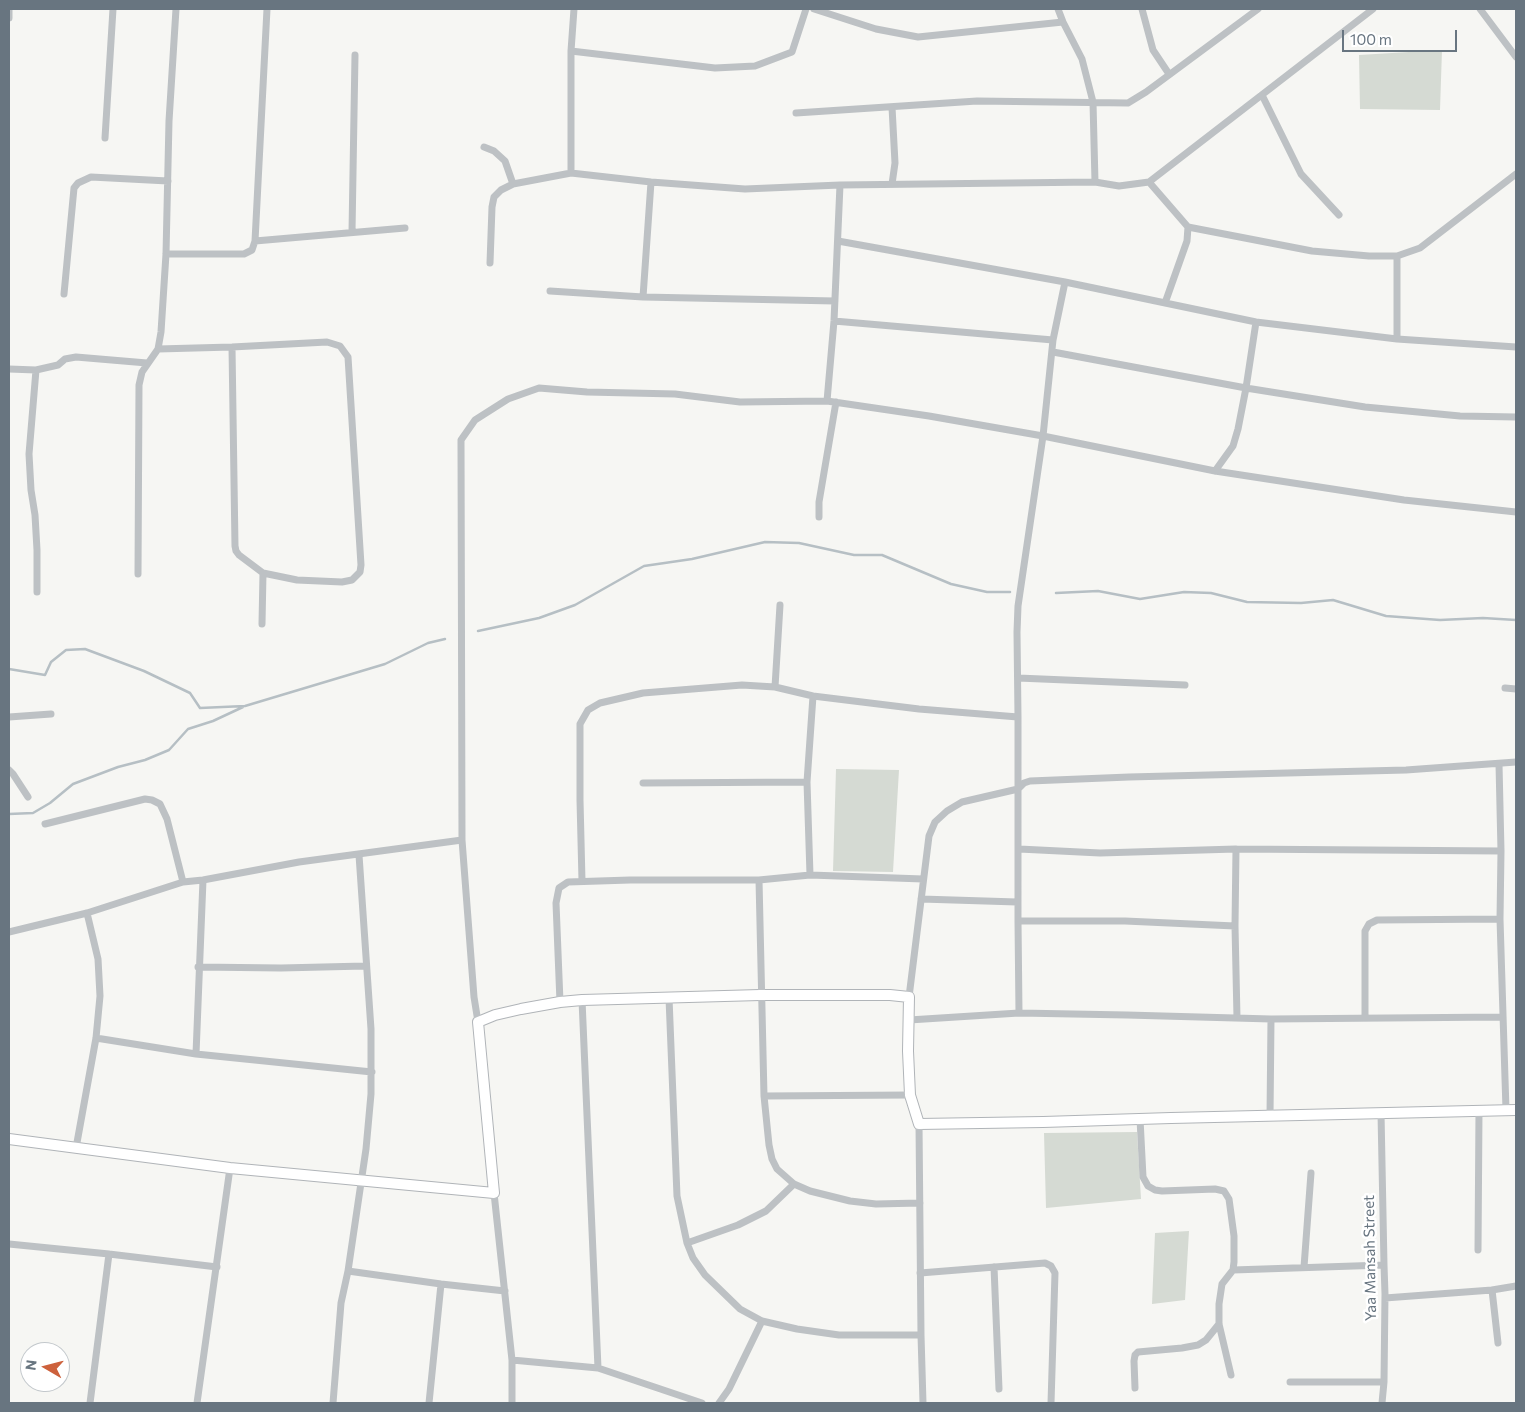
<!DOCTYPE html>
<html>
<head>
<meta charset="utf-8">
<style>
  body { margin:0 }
  #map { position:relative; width:1525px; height:1412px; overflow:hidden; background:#f6f6f3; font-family:Commissioner,sans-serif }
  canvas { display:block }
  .frame { position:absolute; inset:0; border:10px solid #687580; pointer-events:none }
  .north { position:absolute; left:20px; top:1342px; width:50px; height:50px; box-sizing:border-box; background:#fff; border:1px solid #c3c8cc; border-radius:50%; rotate:278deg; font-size:14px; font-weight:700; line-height:20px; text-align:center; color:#687580 }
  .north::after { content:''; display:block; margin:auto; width:18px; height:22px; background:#cd613c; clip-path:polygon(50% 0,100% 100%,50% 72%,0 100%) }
  .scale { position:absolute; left:1342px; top:30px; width:115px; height:22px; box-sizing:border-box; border:2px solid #687580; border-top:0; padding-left:6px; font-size:15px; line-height:18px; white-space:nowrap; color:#687580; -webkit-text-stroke:4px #fff; paint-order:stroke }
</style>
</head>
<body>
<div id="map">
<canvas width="1525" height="1412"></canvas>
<div class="frame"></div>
<div class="north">N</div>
<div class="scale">100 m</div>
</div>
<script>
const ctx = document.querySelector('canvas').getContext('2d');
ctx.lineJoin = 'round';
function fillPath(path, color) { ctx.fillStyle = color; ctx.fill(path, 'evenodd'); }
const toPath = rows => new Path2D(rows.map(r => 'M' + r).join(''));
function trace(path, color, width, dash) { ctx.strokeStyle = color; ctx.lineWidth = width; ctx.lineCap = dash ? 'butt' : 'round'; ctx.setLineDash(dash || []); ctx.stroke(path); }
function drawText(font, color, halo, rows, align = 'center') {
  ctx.font = font + ' Commissioner,sans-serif'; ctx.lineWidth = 5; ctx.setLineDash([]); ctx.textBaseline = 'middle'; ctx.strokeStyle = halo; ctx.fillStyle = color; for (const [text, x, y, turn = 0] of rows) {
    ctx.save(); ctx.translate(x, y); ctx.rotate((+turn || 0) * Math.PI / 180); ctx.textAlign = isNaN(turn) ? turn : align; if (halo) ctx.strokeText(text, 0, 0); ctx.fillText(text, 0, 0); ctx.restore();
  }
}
fillPath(toPath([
  [1442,50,1440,110,1360,109,1359,55],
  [836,769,899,770,893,872,833,871],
  [1137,1132,1141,1199,1046,1208,1044,1133],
  [1189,1231,1185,1300,1152,1304,1155,1233]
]), '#d5dad3');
trace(toPath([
  [1056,593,1098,591,1140,599,1184,592,1211,593,1247,602,1301,603,1333,600,1386,616,1440,620,1483,618,1516,620],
  [478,631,539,618,575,605,644,566,692,559,765,542,799,543,854,555,882,555,951,584,987,592,1010,592],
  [9,669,45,675,51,662,66,650,85,649,144,671,190,693,200,708,245,706,385,664,428,643,445,639],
  [9,814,33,813,50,803,73,784,118,767,145,760,169,750,188,729,213,721,243,707]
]), '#b6bfc4', 2.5);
const secondary = toPath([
  [9,1139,230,1168,494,1193,478,1022,495,1015,521,1009,560,1002,582,1000,760,995,890,995,909,997,908,1051,910,1095,919,1124,1043,1122,1171,1118,1516,1110]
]);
trace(secondary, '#b0b4b8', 12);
trace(toPath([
  [814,9,876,29,918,37,1063,22],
  [1058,9,1063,22,1082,59,1093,102,1095,182],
  [1142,9,1153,50,1169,74],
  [1480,9,1516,57],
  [9,18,9,9],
  [571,51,715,68,755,66,792,52,806,9],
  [1262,95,1301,174,1339,215],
  [796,113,977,101,1128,103,1146,92,1258,9],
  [105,138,113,9],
  [484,147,494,151,505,161,513,184],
  [571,173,571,51,574,9],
  [1149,182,1188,227,1187,241,1165,303],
  [892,184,895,163,892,107],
  [1188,227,1312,251,1369,256,1397,256,1420,248,1516,174],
  [352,232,355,55],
  [255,241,405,228],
  [838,241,1065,282,1256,322,1397,339,1516,347],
  [166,254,244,254,252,250,255,241,267,9],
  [490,263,492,207,494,197,501,190,513,184,571,173,651,182,745,189,840,185,1095,182,1119,186,1149,182,1373,9],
  [550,291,643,297,835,301],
  [64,294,74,188,78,183,91,177,168,181],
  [643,297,651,182],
  [834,321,1053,340],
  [1397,339,1397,256],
  [232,347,235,546,236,551,239,555,263,573,262,624],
  [158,349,232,347,327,342,340,346,348,357,361,565,360,572,352,580,342,582,297,580,263,573],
  [1053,352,1246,388,1365,407,1460,416,1516,417],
  [9,369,36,370,58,365,65,359,76,357,147,363],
  [36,370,29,454,31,490,35,515,37,550,37,592],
  [827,401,834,321,840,185],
  [1215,471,1233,446,1238,429,1246,388,1256,322],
  [819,517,819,502,836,402],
  [138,574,139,385,142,372,158,349,161,332,166,254,169,121,176,9],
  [1018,678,1185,685],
  [775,687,780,605],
  [1505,688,1516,689],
  [9,717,51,714],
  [1499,764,1501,851,1500,919,1506,1110],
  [9,770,13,774,28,797],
  [643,783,807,782],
  [45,824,145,799,152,800,160,804,167,819,183,882],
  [1019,849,1100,853,1236,849,1501,851],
  [1236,849,1235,926,1237,1018],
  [810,875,807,782,813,696],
  [759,880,764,1096,769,1145,772,1159,777,1169,794,1184,810,1191,850,1201,876,1204,920,1203],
  [582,881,580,800,580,724,588,710,600,703,643,693,742,685,775,687,813,696,919,709,1018,717],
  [921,899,1017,902],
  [1018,921,1125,921,1235,926],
  [9,932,87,913,183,882,203,880,299,862,462,840],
  [198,967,281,968,365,966],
  [909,997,929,836,935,822,947,811,962,802,1018,789,1024,783,1030,781,1129,777,1406,770,1516,762],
  [669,998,677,1196,687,1243,693,1258,705,1275,740,1309,762,1321,797,1329,839,1335,921,1335],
  [582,1000,598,1368],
  [560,1002,556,903,559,888,568,882,630,880,759,880,810,875,923,879],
  [1019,1013,1018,921,1018,717,1017,632,1018,606,1043,436,1053,340,1065,282],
  [1365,1018,1365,931,1369,924,1377,920,1500,919],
  [909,1020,1019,1013,1127,1015,1271,1019,1503,1017],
  [478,1022,474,997,462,840,461,440,475,420,508,399,539,388,587,392,675,394,740,402,827,401,929,416,1043,436,1215,471,1404,500,1516,512],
  [96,1038,196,1054,372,1072],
  [196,1054,203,880],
  [764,1096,910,1095],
  [1381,1113,1384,1265,1385,1294,1384,1382,1382,1403],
  [1270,1116,1271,1019],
  [1140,1119,1143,1177,1148,1186,1155,1190,1162,1191,1215,1189,1224,1191,1229,1199,1234,1236,1234,1262,1233,1270,1222,1284,1219,1304,1219,1324,1231,1375],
  [919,1124,921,1335,923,1403],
  [76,1148,96,1038,100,996,98,959,87,913],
  [494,1193,512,1360,512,1403],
  [687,1243,738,1225,766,1211,794,1184],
  [9,1244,109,1254,217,1267],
  [1478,1250,1479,1111],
  [994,1267,999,1389],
  [1304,1267,1311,1173],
  [1233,1270,1384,1265],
  [348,1271,441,1284,505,1291],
  [920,1273,1045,1263,1051,1266,1055,1273,1051,1403],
  [1385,1298,1492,1290],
  [1498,1343,1492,1290,1516,1286],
  [512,1360,598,1368,702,1403],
  [1290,1382,1384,1382],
  [1135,1388,1134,1361,1135,1355,1138,1352,1182,1348,1198,1345,1206,1340,1219,1324],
  [90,1403,109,1254],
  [197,1403,230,1168],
  [333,1403,341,1303,348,1271,366,1149,371,1094,371,1029,359,855],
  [429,1403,441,1284],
  [719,1403,729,1389,762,1321]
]), '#bdc1c4', 7);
trace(secondary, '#fff', 10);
drawText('15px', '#687580', '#fff', [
  ["Yaa Mansah Street",1370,1258,-91]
]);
</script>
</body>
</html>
